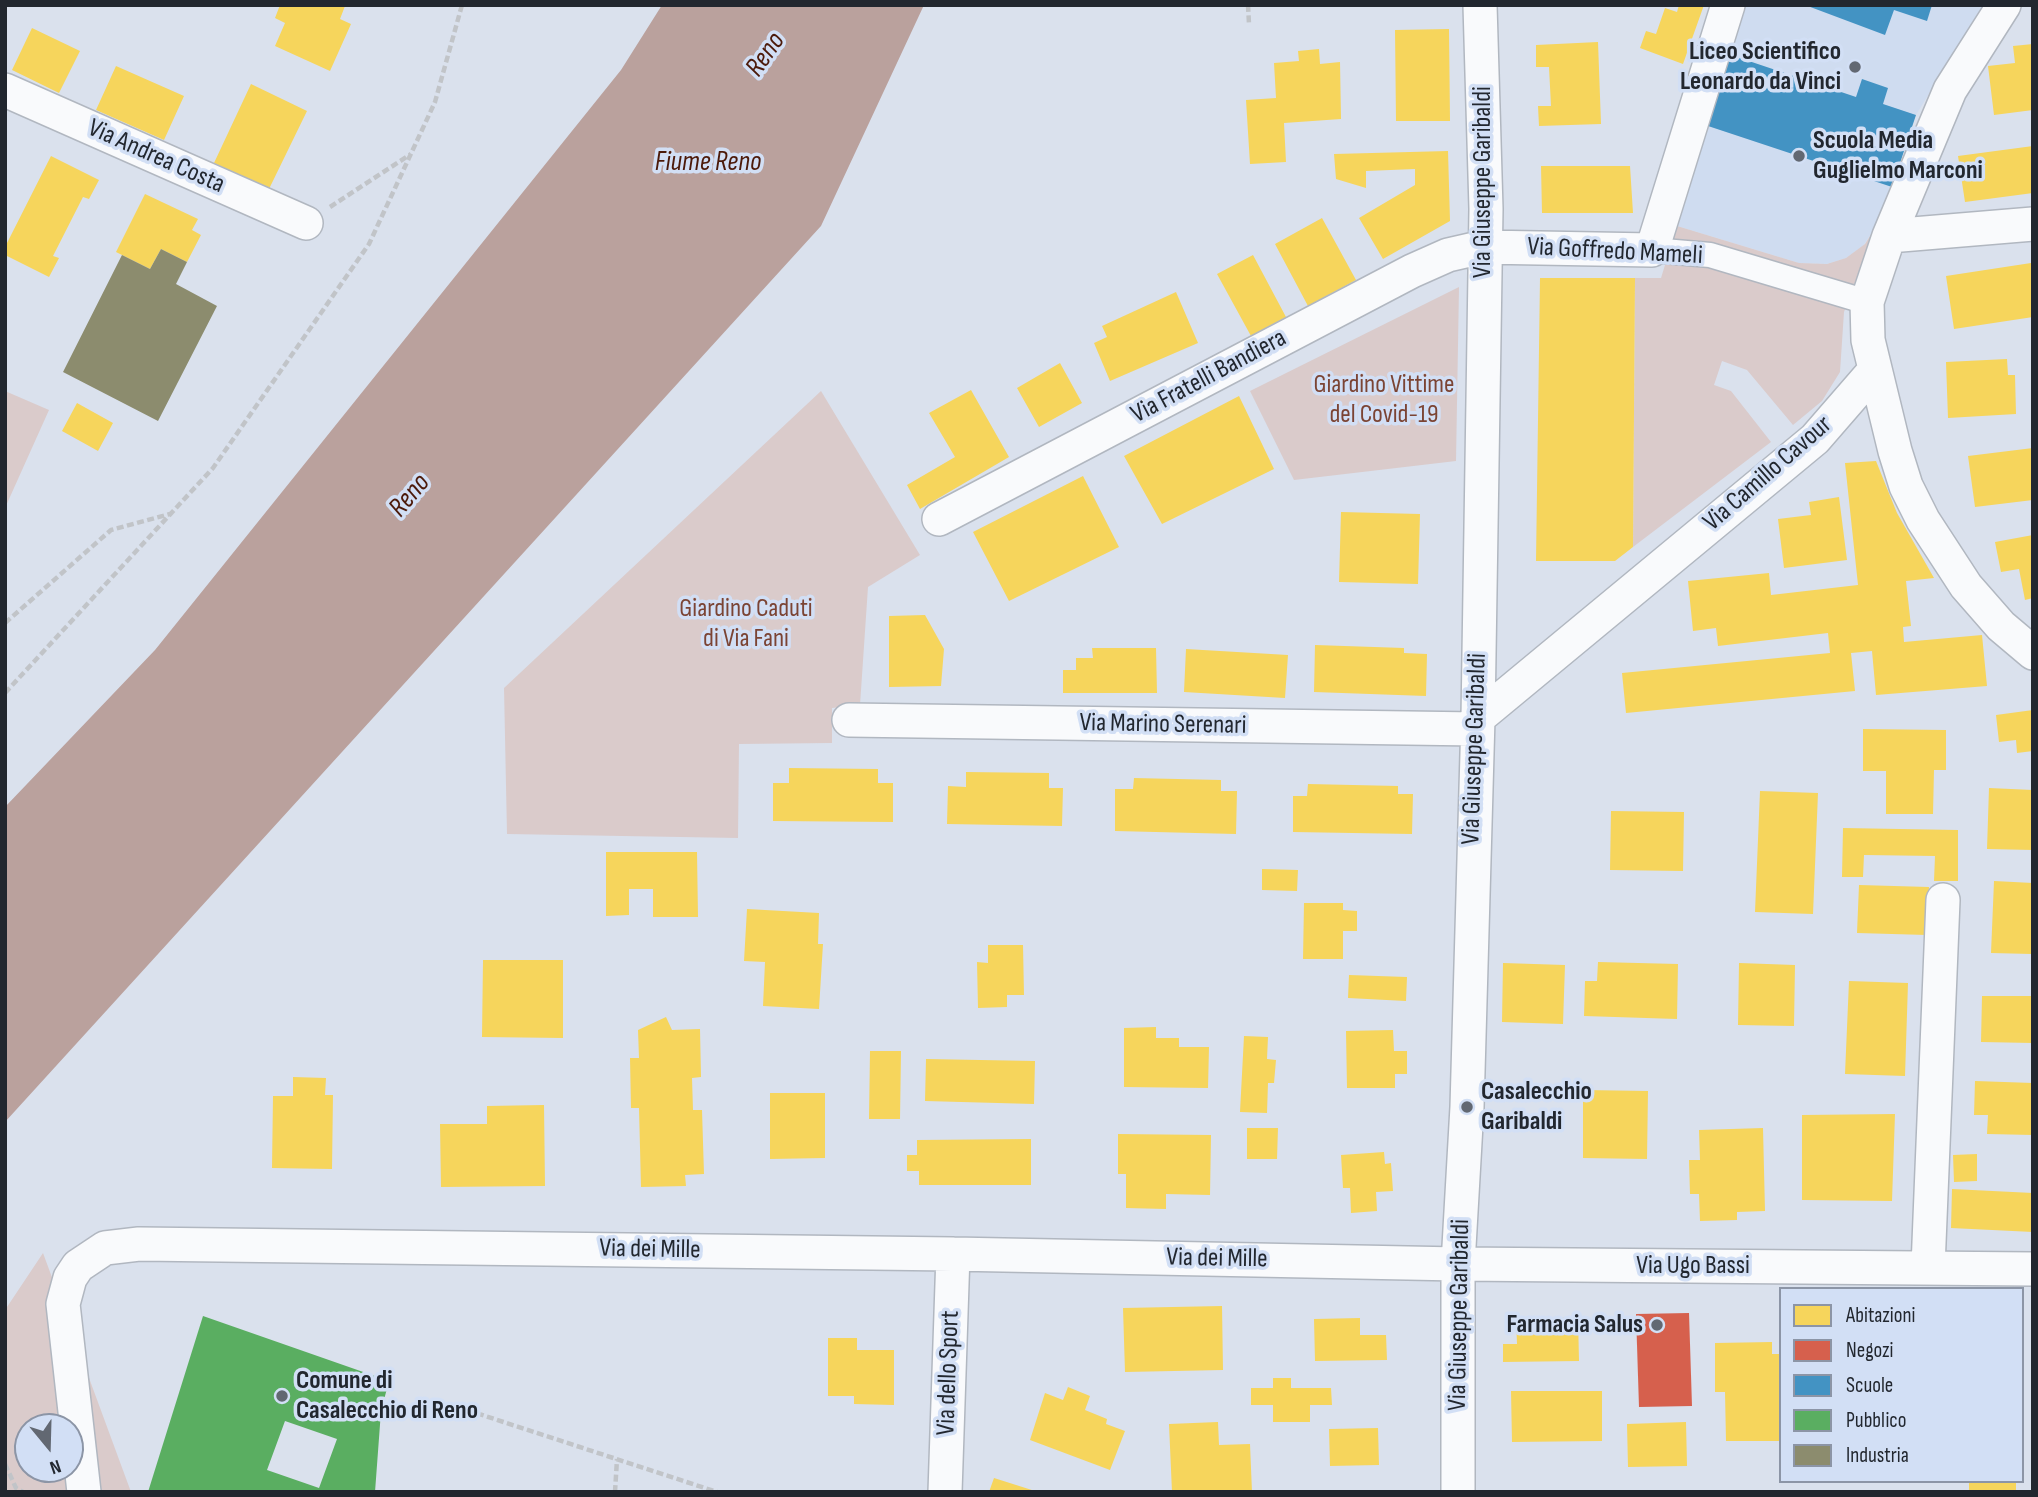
<!DOCTYPE html>
<html>
<head>
<meta charset="utf-8">
<style>
  body { margin:0 }
  #map { position:relative; width:2038px; height:1497px; overflow:hidden; background:#dae1ed; font-family:"Sofia Sans Condensed",sans-serif }
  canvas { display:block }
  .frame { position:absolute; inset:0; border:7px solid #22272f; pointer-events:none }
  .legend { position:absolute; left:1779px; top:1287px; width:245px; height:196px; box-sizing:border-box; background:#d2dff5; border:2px solid #8c95a6; margin:0; padding:9px 12px; list-style:none; font-size:21px; color:#22272f }
  .legend li { display:flex; align-items:center; gap:14px; height:35px }
  .legend b { width:35px; border:2px solid #8c95a6 }
  .north { position:absolute; left:14px; top:1413px; width:70px; height:70px; box-sizing:border-box; background:#d2dff5; border:2px solid #8c95a6; border-radius:50%; rotate:161deg; font-size:19px; font-weight:700; line-height:28px; text-align:center; color:#22272f }
  .north::after { content:''; display:block; margin:auto; width:24px; height:32px; background:#626872; clip-path:polygon(50% 0,100% 100%,50% 72%,0 100%) }
</style>
</head>
<body>
<div id="map">
<canvas width="2038" height="1497"></canvas>
<div class="frame"></div>
<ul class="legend">
<li><b style="height:19px;background:#f6d55c"></b>Abitazioni</li>
<li><b style="height:19px;background:#d6604d"></b>Negozi</li>
<li><b style="height:19px;background:#4393c3"></b>Scuole</li>
<li><b style="height:19px;background:#5aae61"></b>Pubblico</li>
<li><b style="height:19px;background:#8c8c6e"></b>Industria</li>
</ul>
<div class="north">N</div>
</div>
<script>
const ctx = document.querySelector('canvas').getContext('2d');
ctx.lineJoin = 'round';
function fillPath(path, color) { ctx.fillStyle = color; ctx.fill(path, 'evenodd'); }
const toPath = rows => new Path2D(rows.map(r => 'M' + r).join(''));
function trace(path, color, width, dash) { ctx.strokeStyle = color; ctx.lineWidth = width; ctx.lineCap = dash ? 'butt' : 'round'; ctx.setLineDash(dash || []); ctx.stroke(path); }
function drawText(font, color, halo, rows, align = 'center') {
  ctx.font = font + ' "Sofia Sans Condensed",sans-serif'; ctx.lineWidth = 7; ctx.setLineDash([]); ctx.textBaseline = 'middle'; ctx.strokeStyle = halo; ctx.fillStyle = color; for (const [text, x, y, turn = 0] of rows) {
    ctx.save(); ctx.translate(x, y); ctx.rotate((+turn || 0) * Math.PI / 180); ctx.textAlign = isNaN(turn) ? turn : align; if (halo) ctx.strokeText(text, 0, 0); ctx.fillText(text, 0, 0); ctx.restore();
  }
}
fillPath(toPath([
  [1747,5,1983,5,1916,115,1875,228,1863,246,1846,258,1827,264,1799,263,1677,226,1728,54]
]), '#cfdcf0');
fillPath(toPath([
  [1677,226,1799,263,1827,264,1846,258,1865,244,1875,228,1844,312,1840,372,1822,401,1793,425,1747,370,1722,361,1714,385,1731,391,1771,442,1633,547,1635,278,1661,278],
  [1459,287,1456,461,1294,480,1250,391],
  [5,391,49,410,5,508],
  [821,391,920,555,868,587,860,705,832,708,832,743,739,744,738,838,507,834,504,688],
  [43,1253,131,1492,5,1492,5,1310],
  [28,1427,70,1427,70,1469,28,1469]
]), '#dacbcb');
fillPath(toPath([
  [662,5,924,5,821,226,5,1122,5,807,155,650,621,70]
]), '#baa19d');
fillPath(toPath([
  [280,5,345,6,340,19,351,24,330,71,275,46,285,23,275,18],
  [1679,5,1704,5,1683,64,1640,48,1646,31,1656,34,1665,8,1677,12],
  [32,28,80,51,59,93,12,70],
  [1449,29,1450,121,1396,121,1395,30],
  [1598,42,1601,124,1539,126,1538,106,1551,106,1549,67,1536,67,1536,45],
  [2033,44,2033,110,1994,115,1988,66,2015,63,2013,46],
  [1319,49,1320,64,1340,62,1341,119,1284,123,1286,162,1250,164,1246,100,1276,98,1274,63,1299,61,1298,51],
  [116,66,184,96,164,140,96,110],
  [251,84,307,111,269,189,214,163],
  [2033,146,2033,193,1965,202,1958,156],
  [1448,151,1450,221,1383,259,1359,218,1415,185,1415,169,1366,171,1366,188,1336,179,1334,154],
  [51,156,99,180,89,199,83,197,53,256,59,258,49,277,5,255,5,247],
  [1541,166,1630,166,1633,213,1542,213],
  [145,194,198,219,192,230,201,235,187,262,161,249,150,269,116,252],
  [1322,218,1356,280,1308,306,1275,244],
  [1253,255,1286,317,1251,336,1217,274],
  [2031,263,2033,317,1954,329,1946,276],
  [1540,278,1635,278,1633,547,1615,561,1536,561],
  [1176,292,1198,343,1110,381,1094,343,1107,337,1102,326],
  [2007,359,2008,375,2015,375,2016,414,1948,418,1946,362],
  [1060,363,1082,403,1039,427,1017,388],
  [971,390,1009,457,920,509,907,485,955,457,929,413],
  [1239,396,1274,469,1162,524,1124,456],
  [77,403,113,423,98,451,62,431],
  [2033,448,2033,500,1975,507,1968,456],
  [1876,461,1897,513,1934,578,1906,581,1911,626,1903,627,1904,642,1982,635,1987,686,1876,695,1872,651,1851,653,1855,691,1626,713,1622,673,1830,653,1828,633,1718,646,1716,628,1693,631,1688,581,1769,573,1771,595,1858,585,1845,463],
  [1083,476,1119,547,1009,601,973,532],
  [1839,497,1847,560,1784,568,1778,519,1811,515,1809,502],
  [1341,512,1420,514,1418,584,1339,582],
  [2033,535,2033,598,2025,600,2019,569,2001,572,1995,542],
  [925,615,944,649,941,686,889,687,889,616],
  [1315,645,1404,648,1404,653,1427,654,1426,696,1314,692],
  [1092,648,1156,648,1157,693,1063,693,1063,670,1076,670,1076,658,1093,658],
  [1186,649,1288,655,1285,698,1184,692],
  [2033,710,2033,751,2017,753,2016,740,1999,742,1996,715],
  [1863,729,1946,730,1946,770,1934,770,1933,814,1886,814,1886,771,1863,771],
  [789,768,878,769,878,783,893,783,893,822,773,821,773,783,789,783],
  [966,772,1049,773,1049,788,1063,788,1062,826,947,824,948,786,966,787],
  [1134,778,1221,780,1221,791,1237,791,1236,834,1115,831,1115,789,1133,789],
  [1308,784,1398,786,1398,794,1413,794,1412,834,1293,832,1293,796,1307,796],
  [1989,788,2033,790,2033,850,1987,849],
  [1760,791,1818,793,1813,914,1755,912],
  [1611,811,1684,812,1683,871,1610,870],
  [1843,828,1958,830,1958,881,1934,881,1935,856,1864,855,1863,877,1842,877],
  [606,852,697,852,698,917,653,917,653,889,629,889,629,915,606,916],
  [1262,869,1298,870,1297,891,1262,890],
  [1994,881,2033,883,2032,954,1991,953],
  [1859,885,1929,887,1927,935,1857,933],
  [1304,903,1343,903,1343,910,1357,911,1357,931,1343,931,1343,959,1303,959],
  [747,909,819,913,818,944,823,944,819,1009,763,1006,765,962,744,961],
  [988,945,1023,945,1024,995,1007,995,1007,1007,978,1008,977,962,988,963],
  [483,960,563,960,563,1038,482,1037],
  [1598,962,1678,964,1677,1019,1584,1016,1585,981,1597,981],
  [1503,963,1565,965,1563,1024,1502,1022],
  [1739,963,1795,965,1794,1026,1738,1025],
  [1349,975,1407,977,1406,1001,1348,998],
  [1849,981,1908,983,1905,1076,1845,1074],
  [1982,996,2033,996,2033,1043,1981,1042],
  [666,1017,672,1030,700,1029,701,1077,692,1078,693,1110,702,1110,704,1174,685,1175,686,1186,641,1187,639,1108,631,1108,630,1058,639,1058,638,1030],
  [1156,1027,1156,1038,1179,1038,1179,1047,1209,1047,1208,1088,1124,1087,1124,1028],
  [1393,1030,1394,1051,1407,1051,1407,1074,1395,1074,1395,1088,1347,1088,1346,1031],
  [1244,1036,1268,1037,1267,1059,1276,1060,1274,1083,1268,1083,1267,1113,1240,1112],
  [870,1051,901,1051,900,1119,869,1119],
  [926,1059,1035,1061,1034,1104,925,1101],
  [293,1077,326,1078,325,1095,333,1095,332,1169,272,1168,273,1096,293,1096],
  [1975,1081,2033,1083,2033,1135,1987,1134,1988,1115,1974,1115],
  [1583,1090,1648,1091,1647,1159,1583,1158],
  [770,1093,825,1093,825,1158,770,1159],
  [544,1105,545,1186,441,1187,440,1124,487,1124,487,1106],
  [1895,1114,1892,1201,1802,1200,1802,1115],
  [1247,1128,1278,1128,1277,1159,1247,1159],
  [1763,1128,1765,1211,1737,1212,1737,1220,1700,1221,1699,1194,1690,1194,1689,1160,1700,1160,1699,1130],
  [1118,1134,1211,1135,1210,1195,1166,1194,1166,1209,1126,1208,1126,1174,1118,1174],
  [1031,1139,1031,1185,919,1185,919,1171,907,1171,907,1155,917,1155,917,1140],
  [1384,1152,1385,1164,1391,1163,1393,1191,1376,1192,1377,1211,1351,1213,1350,1188,1343,1188,1341,1155],
  [1977,1154,1977,1181,1954,1182,1953,1155],
  [1952,1189,2033,1193,2033,1232,1951,1228],
  [1222,1306,1223,1370,1125,1372,1123,1308],
  [1578,1317,1579,1361,1503,1362,1503,1344,1517,1344,1516,1318],
  [1360,1318,1360,1335,1386,1335,1387,1360,1315,1361,1314,1319],
  [828,1338,857,1338,857,1350,894,1350,894,1405,854,1404,854,1396,828,1396],
  [1772,1342,1772,1354,1781,1354,1781,1441,1726,1441,1725,1392,1715,1392,1715,1343],
  [1273,1378,1291,1378,1291,1388,1331,1388,1332,1405,1310,1405,1310,1422,1273,1422,1273,1405,1251,1405,1251,1388,1273,1388],
  [1068,1387,1090,1396,1085,1410,1107,1419,1106,1424,1125,1431,1110,1470,1030,1440,1045,1393,1063,1400],
  [1511,1391,1602,1391,1602,1441,1512,1442],
  [1218,1422,1219,1445,1250,1444,1252,1492,1172,1492,1169,1424],
  [1686,1422,1687,1466,1628,1467,1627,1424],
  [1378,1428,1379,1465,1330,1466,1329,1429],
  [994,1478,1035,1491,1034,1492,989,1492],
  [1969,1481,2016,1481,2016,1492,1969,1492]
]), '#f6d55c');
fillPath(toPath([
  [1689,1313,1692,1406,1639,1407,1636,1314]
]), '#d6604d');
fillPath(toPath([
  [1805,5,1932,5,1927,21,1894,10,1885,35],
  [1728,54,1856,97,1862,79,1888,88,1883,104,1916,115,1892,187,1705,125]
]), '#4393c3');
fillPath(toPath([
  [203,1316,389,1381,381,1411,375,1492,148,1492],
  [285,1421,337,1439,319,1488,267,1470]
]), '#5aae61');
fillPath(toPath([
  [161,249,187,262,176,284,217,306,158,421,63,372,122,255,150,269]
]), '#8c8c6e');
const pedestrian = toPath([
  [1652,250,1710,255,1867,302]
]);
const minor = toPath([
  [2004,5,1950,90,1889,236,1867,302,1868,340,1895,451,1906,486,1923,520,1966,586,2001,626,2033,653],
  [5,90,306,223],
  [1889,236,2033,224],
  [939,519,1412,271,1448,255,1483,247,1652,250,1728,5],
  [1478,718,1815,439,1874,371],
  [849,720,1477,729],
  [1928,1267,1943,900],
  [84,1492,63,1304,70,1278,78,1266,105,1248,139,1244,953,1254,1458,1264,2033,1269],
  [945,1492,953,1254],
  [1458,1492,1458,1264,1467,1107,1478,718,1486,209,1480,5]
]);
trace(pedestrian, '#b1b7c0', 27);
trace(minor, '#b1b7c0', 36);
trace(toPath([
  [1248,5,1249,24],
  [330,207,411,154],
  [5,623,111,530,170,514],
  [5,693,213,468,369,244,435,102,462,5],
  [467,1410,717,1492],
  [5,1464,16,1488,23,1492],
  [615,1492,617,1459]
]), '#c1c4c8', 4.5, [7, 3.5]);
trace(pedestrian, '#f9fafc', 24);
trace(minor, '#f9fafc', 33);
for (const [x, y, r, color] of [
  [1855,67,7,"#626872"],
  [1799,156,7,"#626872"],
  [1467,1107,7,"#626872"],
  [1657,1325,7,"#626872"],
  [282,1396,7,"#626872"]
]) { const dot = new Path2D(); dot.arc(x, y, r, 0, 2 * Math.PI); ctx.fillStyle = color; ctx.fill(dot); trace(dot, '#d2dff5', 2.5); }
drawText('bold 26px', '#22272f', '#d2dff5', [
  ["Liceo Scientifico",1841,52,"right"],
  ["Leonardo da Vinci",1841,82,"right"],
  ["Scuola Media",1813,141],
  ["Guglielmo Marconi",1813,171],
  ["Casalecchio",1481,1092],
  ["Garibaldi",1481,1122],
  ["Farmacia Salus",1643,1325,"right"],
  ["Comune di",296,1381],
  ["Casalecchio di Reno",296,1411]
], 'left');
drawText('26px', '#22272f', '#d2dff5', [
  ["Via Andrea Costa",156,157,24],
  ["Via Giuseppe Garibaldi",1483,182,-90],
  ["Via Goffredo Mameli",1615,252,3],
  ["Via Fratelli Bandiera",1209,377,-28],
  ["Via Camillo Cavour",1768,474,-41],
  ["Via Marino Serenari",1163,725,1],
  ["Via Giuseppe Garibaldi",1475,749,-88],
  ["Via dei Mille",650,1250,1],
  ["Via dei Mille",1217,1259,1],
  ["Via Ugo Bassi",1693,1266],
  ["Via Giuseppe Garibaldi",1460,1315,-89],
  ["Via dello Sport",949,1373,-88]
]);
drawText('26px', '#7b4434', '#d2dff5', [
  ["Giardino Vittime",1384,385],
  ["del Covid-19",1384,415],
  ["Giardino Caduti",746,609],
  ["di Via Fani",746,639]
]);
drawText('italic 28px', '#4c1a0a', '#d2dff5', [
  ["Reno",766,55,-55],
  ["Fiume Reno",708,163],
  ["Reno",410,496,-50]
]);
</script>
</body>
</html>
